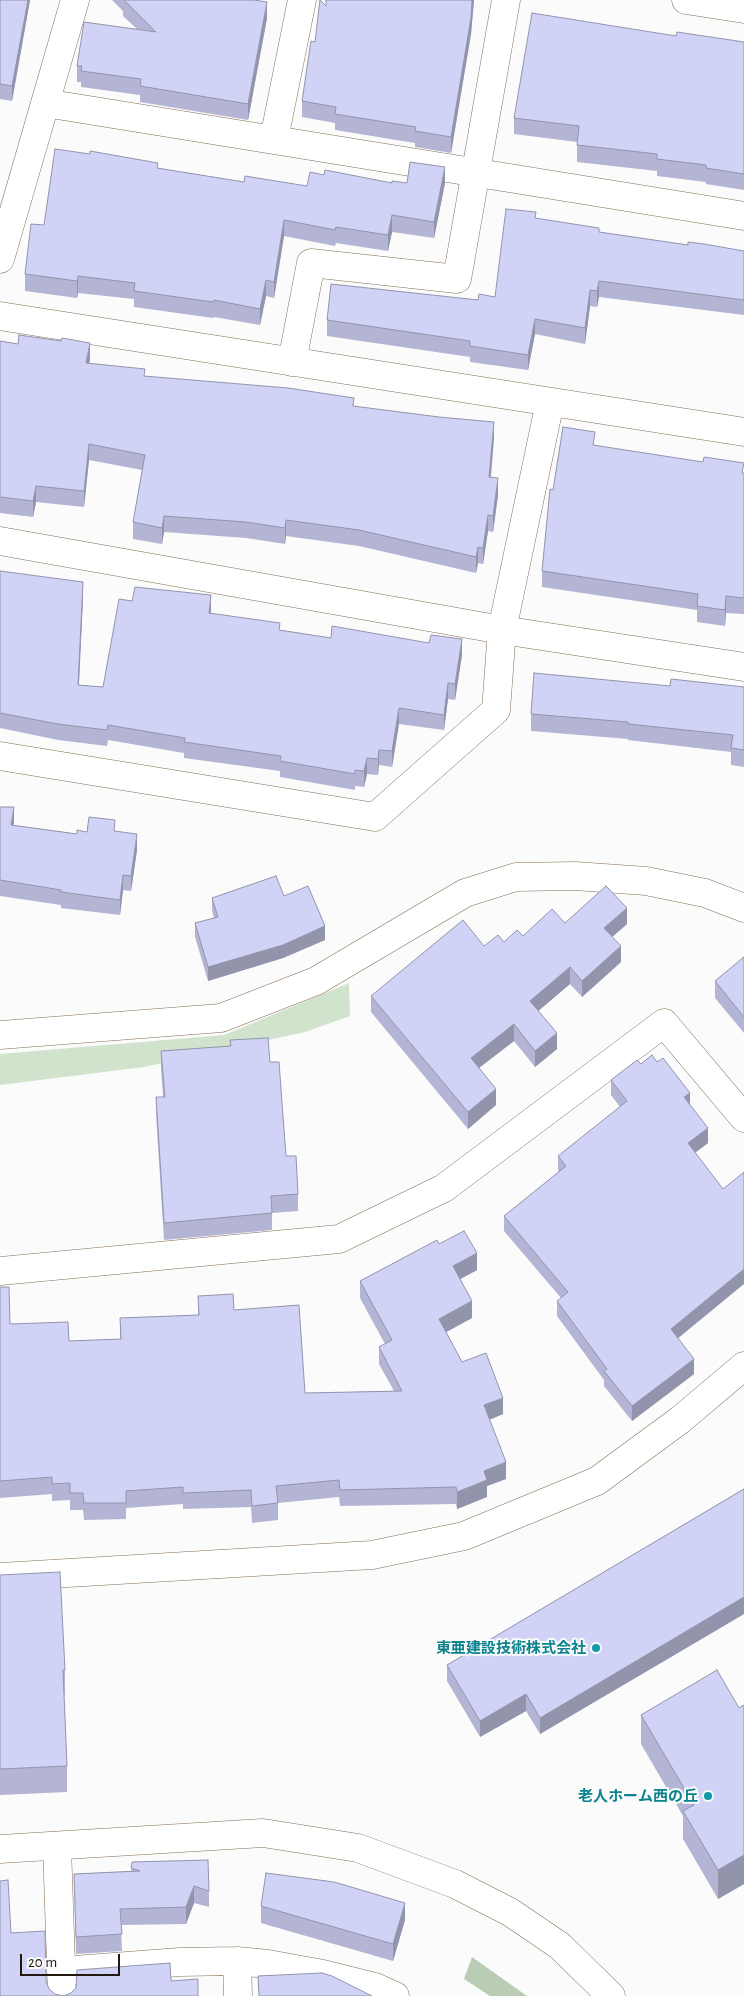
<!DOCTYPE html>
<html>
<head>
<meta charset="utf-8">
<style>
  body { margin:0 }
  #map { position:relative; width:744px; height:1996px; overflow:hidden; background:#fbfbfb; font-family:"Alegreya Sans",sans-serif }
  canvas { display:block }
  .scale { position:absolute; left:20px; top:1954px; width:100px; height:22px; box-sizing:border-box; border:2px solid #22180e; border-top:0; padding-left:6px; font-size:15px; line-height:18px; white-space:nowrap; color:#22180e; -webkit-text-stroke:4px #fbfbfb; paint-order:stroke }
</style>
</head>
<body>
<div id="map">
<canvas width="744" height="1996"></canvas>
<div class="scale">20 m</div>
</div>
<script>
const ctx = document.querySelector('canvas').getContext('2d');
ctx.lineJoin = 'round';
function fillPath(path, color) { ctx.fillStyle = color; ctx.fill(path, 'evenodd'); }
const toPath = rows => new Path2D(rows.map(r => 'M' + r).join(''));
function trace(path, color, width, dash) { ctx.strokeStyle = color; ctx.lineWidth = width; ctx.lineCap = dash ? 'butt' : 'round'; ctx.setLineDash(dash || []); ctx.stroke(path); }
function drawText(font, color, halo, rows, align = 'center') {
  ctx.font = font + ' "Alegreya Sans","Noto Sans JP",sans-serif'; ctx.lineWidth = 4; ctx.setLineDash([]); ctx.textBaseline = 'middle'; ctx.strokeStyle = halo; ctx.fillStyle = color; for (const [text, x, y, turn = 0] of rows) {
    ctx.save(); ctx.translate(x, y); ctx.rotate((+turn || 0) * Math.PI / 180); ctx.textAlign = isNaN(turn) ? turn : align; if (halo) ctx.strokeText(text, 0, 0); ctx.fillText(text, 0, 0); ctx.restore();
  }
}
fillPath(toPath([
  [349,983,350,1016,305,1032,144,1067,0,1085,0,1054,224,1035]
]), '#d1e3cd');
fillPath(toPath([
  [472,1957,527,1996,490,1996,464,1979]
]), '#bacdb4');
const street = toPath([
  [686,0,744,9],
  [45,103,744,216],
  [274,139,302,0],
  [0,259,75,0],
  [0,316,744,432],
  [292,362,311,263,457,279,506,0],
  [0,756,375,817,496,710,502,630,550,402],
  [0,1035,221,1018,316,981,465,893,516,877,575,876,646,881,705,893,744,908],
  [0,1271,339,1239,444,1188,664,1023,744,1118],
  [0,1577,372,1555,464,1536,597,1481,680,1420,744,1366],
  [57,1846,62,1996],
  [237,1961,238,1996],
  [61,1971,180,1962,237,1961,268,1964,323,1974,375,1987,395,1996]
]);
const secondary = toPath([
  [0,541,502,630,744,667],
  [0,1849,263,1833,358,1848,455,1884,510,1912,560,1946,611,1996]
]);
trace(street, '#866d53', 29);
trace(secondary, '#866d53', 29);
trace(street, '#fff', 28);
trace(secondary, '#fff', 28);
fillPath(toPath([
  [0,0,30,0,12,101,0,99],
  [112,0,260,0,259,1,267,18,248,120,140,102,140,95,81,87,81,82,77,82,77,66,137,29,123,16,123,11],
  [326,0,474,0,471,34,451,153,415,147,415,143,335,130,335,123,302,117,302,101,315,42,326,6],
  [676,36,744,42,744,190,706,184,706,182,657,176,657,171,577,162,577,142,514,134,514,118],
  [158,168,244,182,307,186,324,175,392,183,445,183,434,238,392,232,388,251,336,243,335,246,284,236,274,298,266,296,260,325,214,317,213,318,134,307,134,299,78,293,77,298,25,291,25,274,44,225],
  [536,218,599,232,688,245,744,251,744,315,599,297,597,307,590,306,585,344,535,334,528,370,470,362,470,357,327,336,327,320,478,300,495,297],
  [0,341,90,359,89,363,145,376,354,406,494,438,491,477,498,495,493,532,488,531,483,564,478,563,476,573,359,546,286,536,285,544,246,538,164,532,162,544,133,539,133,522,142,470,89,460,84,507,36,502,33,517,0,513],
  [595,446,744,473,744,614,726,613,725,626,697,622,697,610,542,587,542,571,553,490],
  [0,573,83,598,79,685,103,687,132,601,211,611,211,613,280,630,331,638,462,655,455,700,448,699,444,730,399,724,392,767,379,765,378,775,367,774,364,787,355,786,355,790,280,777,280,771,184,758,184,753,108,740,107,746,58,740,0,728],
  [670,686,744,687,744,767,731,765,731,752,628,740,628,739,531,731,531,714],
  [0,807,14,822,13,825,77,834,87,832,115,831,137,850,131,891,123,890,120,915,61,908,61,905,0,896],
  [284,896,325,940,283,958,208,981,195,937,195,923,214,918,212,911,212,898],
  [565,923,627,924,612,937,621,962,582,997,570,984,538,1011,557,1049,535,1067,514,1041,479,1068,496,1105,468,1129,371,1012,371,996,484,946,504,942],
  [744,957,744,1033,715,998,715,981],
  [230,1040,270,1062,286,1156,298,1194,298,1211,272,1213,272,1230,164,1240,156,1114,156,1097,163,1097,161,1068,161,1051,230,1046],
  [641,1064,690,1105,708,1143,696,1152,678,1339,694,1374,632,1421,604,1386,604,1380,557,1316,557,1301,561,1298,504,1231,504,1216,559,1172,558,1171,558,1156,620,1107,611,1095,611,1080],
  [439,1244,477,1270,460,1279,472,1318,446,1332,462,1362,503,1414,489,1420,506,1479,487,1486,487,1497,457,1509,456,1504,340,1506,339,1497,278,1503,278,1520,252,1523,251,1507,183,1509,183,1504,126,1508,126,1519,84,1520,83,1510,70,1510,70,1500,52,1501,52,1494,0,1498,0,1287,10,1324,69,1341,120,1339,120,1318,198,1315,198,1296,234,1310,305,1393,394,1391,379,1364,379,1347,385,1344,360,1298,360,1281],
  [744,1489,744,1614,540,1734,526,1711,480,1737,447,1681,447,1665],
  [0,1575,65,1670,65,1695,64,1695,67,1766,67,1792,0,1795],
  [744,1705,744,1884,718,1899,683,1839,683,1816,641,1744,641,1715,739,1708],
  [132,1862,209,1891,209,1907,194,1903,186,1924,121,1925,122,1951,76,1954,74,1874,131,1871],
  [261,1906,405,1920,393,1961,261,1923]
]), '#b4b5d4');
fillPath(toPath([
  [28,0,30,0,12,101,12,86],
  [472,0,474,0,471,34,451,153,451,137],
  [267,2,267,18,248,120,248,104],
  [445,167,445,183,434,238,434,222],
  [392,215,392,232,388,251,388,235],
  [284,220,284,236,274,298,274,282],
  [78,276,78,293,77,298,77,281],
  [266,280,266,296,260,325,260,309],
  [599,281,599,297,597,307,597,291],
  [590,290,590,306,585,344,585,328],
  [535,319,535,334,528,370,528,355],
  [90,343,90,359,86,379,86,363],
  [494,422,494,438,489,493,489,477],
  [89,444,89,460,84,507,84,491],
  [498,478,498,495,493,532,493,516],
  [36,486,36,502,33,517,33,501],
  [488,515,488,531,483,564,483,548],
  [164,516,164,532,162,544,162,528],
  [286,520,286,536,285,544,285,528],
  [478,547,478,563,476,573,476,557],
  [83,582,83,598,78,701,78,685],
  [211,595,211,611,209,629,209,613],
  [726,596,726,613,725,626,725,610],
  [462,639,462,655,455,700,455,684],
  [448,683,448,699,444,730,444,715],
  [399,708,399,724,392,767,392,751],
  [379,750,379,765,378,775,378,759],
  [367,758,367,774,364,787,364,771],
  [14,807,14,822,11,840,11,825],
  [137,834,137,850,131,891,131,876],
  [123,875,123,890,120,915,120,900],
  [627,908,627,924,604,944,604,928],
  [325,926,325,940,283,958,208,981,208,967],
  [621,946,621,962,582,997,582,981],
  [570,967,570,984,530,1018,530,1001],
  [514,1024,514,1041,471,1074,471,1058],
  [557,1033,557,1049,535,1067,535,1051],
  [496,1089,496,1105,468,1129,468,1112],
  [690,1093,690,1108,684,1097],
  [708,1128,708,1143,688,1158,688,1143],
  [477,1253,477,1270,453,1283,453,1266],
  [744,1269,744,1284,671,1344,671,1329],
  [472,1301,472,1318,439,1336,439,1319],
  [694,1359,694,1374,632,1421,632,1406],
  [503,1398,503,1414,484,1422,484,1405],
  [506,1462,506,1479,487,1486,487,1497,457,1509,457,1492,484,1471],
  [744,1597,744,1614,540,1734,540,1718],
  [526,1694,526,1711,480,1737,480,1721],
  [744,1855,744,1884,718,1899,718,1870],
  [194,1886,194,1903,186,1924,186,1907],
  [405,1903,405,1920,393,1961,393,1944]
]), '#9294ac');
const building = toPath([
  [0,0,28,0,12,86,0,84,0,0],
  [124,0,254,0,267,2,248,104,140,86,141,79,81,71,82,66,77,66,84,22,156,32,124,0],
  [320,0,326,6,326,0,472,0,471,18,451,137,415,131,416,127,335,114,336,107,302,101,311,41,315,42,320,0],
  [532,13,676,36,677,32,744,42,744,174,706,168,706,165,657,159,657,154,577,145,579,126,514,118,532,13],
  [55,149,90,154,90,151,158,163,157,168,244,182,245,176,307,186,310,172,324,175,325,170,392,183,392,181,407,183,410,162,445,167,434,222,392,215,388,235,336,227,335,230,284,220,274,282,266,280,260,309,214,300,213,302,134,291,135,283,78,276,77,281,25,274,31,224,44,225,55,149],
  [506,209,536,212,535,218,599,228,599,232,688,245,688,242,704,244,744,251,744,300,599,281,597,291,590,290,585,328,535,319,528,355,470,346,470,341,327,320,331,284,478,300,479,294,495,297,506,209],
  [19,335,61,341,62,338,90,343,86,363,145,369,144,376,288,388,354,398,353,406,439,417,494,422,489,477,498,478,493,516,488,515,483,548,478,547,476,557,359,530,286,520,285,528,246,522,164,516,162,528,133,522,145,455,89,444,84,491,36,486,33,501,0,497,0,341,18,344,19,335],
  [563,427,595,432,593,445,703,462,704,457,744,463,742,473,744,473,744,598,726,596,725,610,697,606,698,594,542,571,550,489,553,490,563,427],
  [0,571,83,582,78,685,103,687,119,599,132,601,135,587,211,595,209,613,280,623,279,630,331,638,332,626,429,643,431,635,462,639,455,684,448,683,444,715,399,708,392,751,379,750,378,759,367,758,364,771,355,770,355,774,280,761,281,756,184,742,185,738,108,725,107,730,58,724,0,713,0,571],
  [534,673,670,686,671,679,744,687,744,750,731,748,733,735,628,724,628,722,531,714,534,673],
  [0,807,14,807,11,825,77,834,77,830,87,832,89,817,115,820,114,831,137,834,131,876,123,875,120,900,61,892,61,890,0,880,0,807],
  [276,876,284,896,308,886,325,926,283,945,208,967,195,923,218,917,212,898,276,876],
  [606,886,627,908,604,928,621,946,582,981,570,967,530,1001,557,1033,535,1051,514,1024,471,1058,496,1089,468,1112,371,996,463,920,484,946,498,935,504,942,517,930,523,936,552,909,565,923,606,886],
  [744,957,744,1017,715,981,744,957],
  [268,1038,270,1062,279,1062,286,1156,296,1156,298,1194,271,1196,272,1213,164,1223,156,1097,165,1097,161,1051,231,1046,230,1040,268,1038],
  [652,1055,657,1062,663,1058,690,1093,684,1097,708,1128,688,1143,723,1189,744,1172,744,1269,671,1329,694,1359,632,1406,604,1371,607,1369,557,1301,568,1292,504,1216,566,1166,558,1156,627,1101,611,1080,637,1060,641,1064,652,1055],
  [464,1231,477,1253,453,1266,472,1301,439,1319,462,1362,486,1353,503,1398,484,1405,506,1462,484,1471,487,1480,457,1492,456,1487,340,1490,339,1480,276,1486,278,1503,252,1506,251,1490,183,1493,183,1487,126,1491,126,1503,84,1503,83,1493,70,1493,70,1483,52,1484,52,1477,0,1481,0,1287,9,1287,10,1324,68,1322,69,1341,121,1339,120,1318,199,1315,198,1296,233,1294,234,1310,299,1305,305,1393,402,1391,379,1347,392,1340,360,1281,437,1240,439,1244,464,1231],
  [744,1489,744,1597,540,1718,526,1694,480,1721,447,1665,744,1489],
  [60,1572,65,1670,63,1670,67,1766,0,1769,0,1575,60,1572],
  [717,1670,739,1708,744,1705,744,1855,718,1870,683,1811,694,1805,641,1715,717,1670],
  [208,1860,209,1891,194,1886,186,1907,120,1909,122,1934,76,1937,74,1874,140,1871,131,1868,132,1862,208,1860],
  [266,1873,334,1882,405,1903,393,1944,261,1906,266,1873],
  [8,1880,11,1933,45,1931,46,1981,49,1989,55,1994,63,1996,71,1993,76,1988,77,1970,170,1963,171,1981,198,1979,198,1996,0,1996,0,1881,8,1880],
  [322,1973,332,1976,372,1996,259,1996,258,1976,322,1973]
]);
fillPath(building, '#d1d3f6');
trace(building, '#9294ac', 1);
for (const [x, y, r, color] of [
  [596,1648,5,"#0f9aa8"],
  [708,1796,5,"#0f9aa8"]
]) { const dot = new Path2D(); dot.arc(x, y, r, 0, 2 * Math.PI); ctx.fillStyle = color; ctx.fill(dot); trace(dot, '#fbfbfb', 2); }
drawText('bold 15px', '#0d838f', '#fbfbfb', [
  ["東亜建設技術株式会社",586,1648],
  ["老人ホーム西の丘",698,1796]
], 'right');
</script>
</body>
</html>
